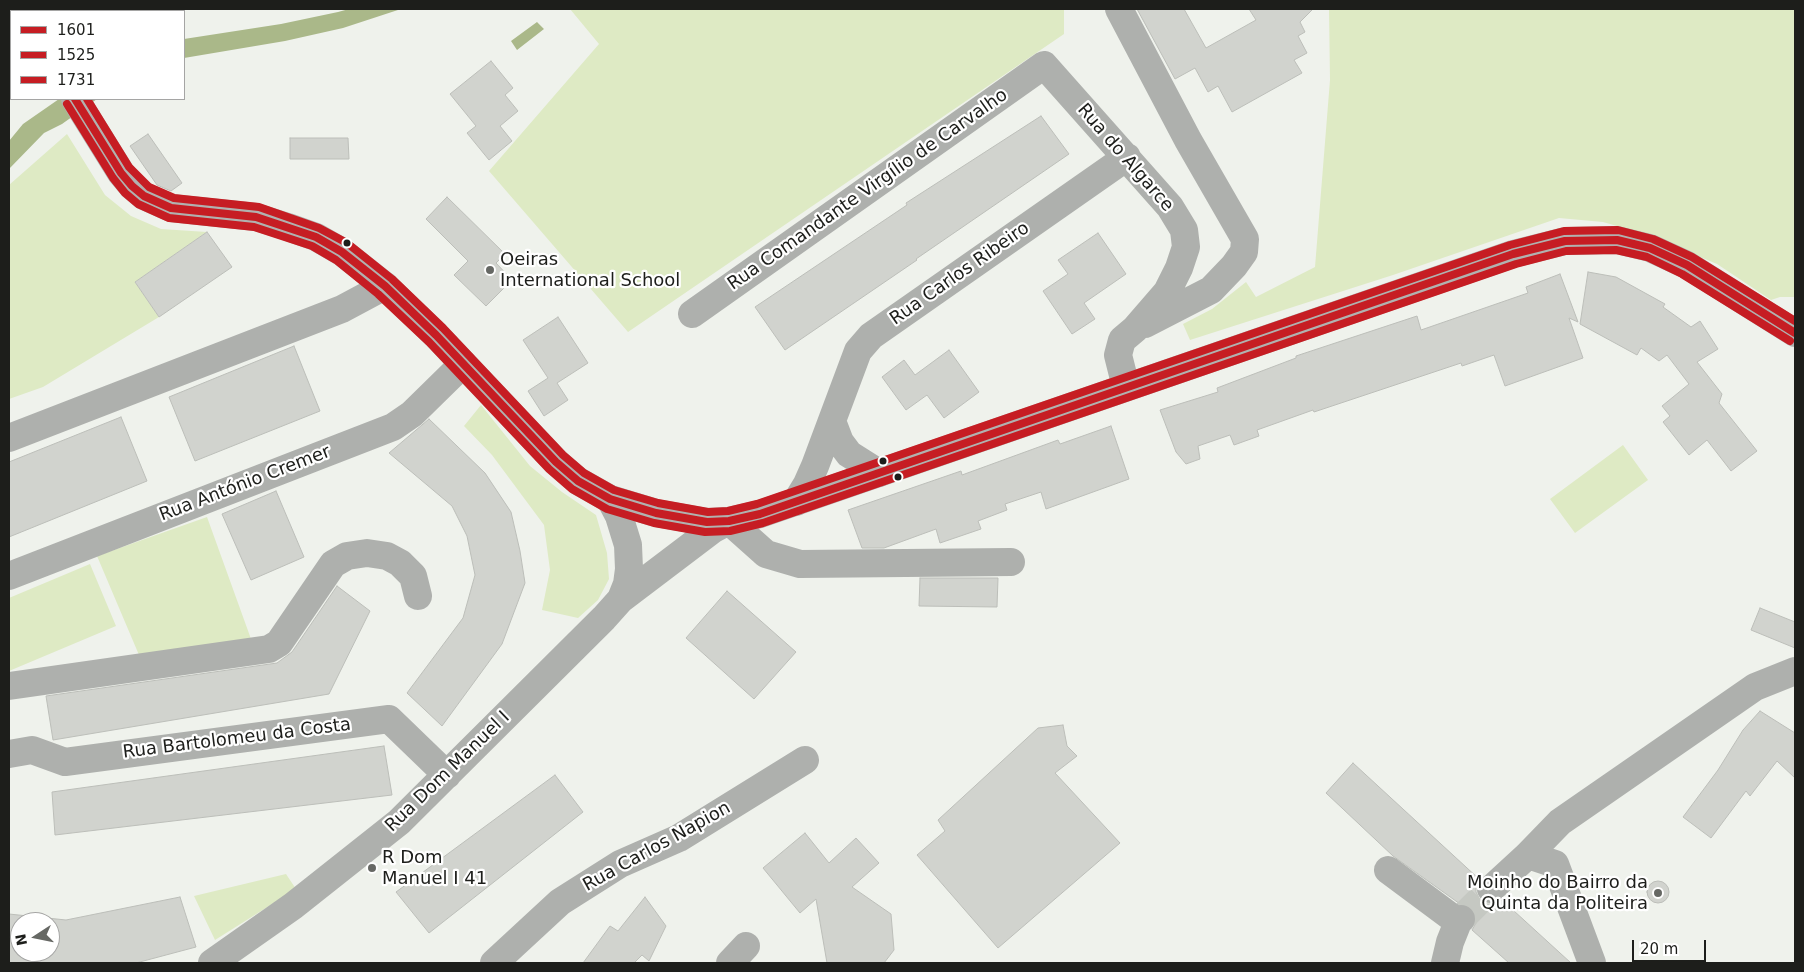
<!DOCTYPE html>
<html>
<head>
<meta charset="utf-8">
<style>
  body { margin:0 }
  #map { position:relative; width:1804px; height:972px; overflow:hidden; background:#eff2ec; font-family:"DejaVu Sans",sans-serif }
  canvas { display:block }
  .frame { position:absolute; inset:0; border:10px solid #1d1e1b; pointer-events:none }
  .legend { position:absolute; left:10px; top:10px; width:175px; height:90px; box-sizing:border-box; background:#fff; border:1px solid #a5a5a4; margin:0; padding:6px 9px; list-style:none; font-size:15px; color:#1d1e1b }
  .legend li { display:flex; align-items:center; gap:10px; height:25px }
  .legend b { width:25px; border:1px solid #a5a5a4 }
  .north { position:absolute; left:10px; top:912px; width:50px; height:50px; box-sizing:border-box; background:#fff; border:1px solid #a5a5a4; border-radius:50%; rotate:259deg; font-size:14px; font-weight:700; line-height:20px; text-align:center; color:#1d1e1b }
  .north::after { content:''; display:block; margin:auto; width:18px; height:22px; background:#666864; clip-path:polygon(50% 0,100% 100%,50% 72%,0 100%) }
  .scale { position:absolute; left:1632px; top:940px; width:74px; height:22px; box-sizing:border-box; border:2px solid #1d1e1b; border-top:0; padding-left:6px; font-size:15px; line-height:18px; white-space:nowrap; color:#1d1e1b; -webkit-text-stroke:4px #fff; paint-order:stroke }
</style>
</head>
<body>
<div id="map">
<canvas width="1804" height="972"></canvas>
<div class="frame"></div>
<ul class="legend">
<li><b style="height:6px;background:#c61d23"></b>1601</li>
<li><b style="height:6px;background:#c61d23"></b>1525</li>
<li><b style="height:6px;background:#c61d23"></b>1731</li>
</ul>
<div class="north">N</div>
<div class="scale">20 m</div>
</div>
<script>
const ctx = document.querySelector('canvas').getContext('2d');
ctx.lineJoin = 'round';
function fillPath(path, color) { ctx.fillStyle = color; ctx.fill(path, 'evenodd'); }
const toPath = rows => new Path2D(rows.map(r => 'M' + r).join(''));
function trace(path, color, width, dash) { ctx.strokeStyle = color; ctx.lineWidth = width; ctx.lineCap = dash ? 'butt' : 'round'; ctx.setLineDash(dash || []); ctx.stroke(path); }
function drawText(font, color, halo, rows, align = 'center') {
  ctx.font = font + ' "DejaVu Sans",sans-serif'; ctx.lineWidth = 4.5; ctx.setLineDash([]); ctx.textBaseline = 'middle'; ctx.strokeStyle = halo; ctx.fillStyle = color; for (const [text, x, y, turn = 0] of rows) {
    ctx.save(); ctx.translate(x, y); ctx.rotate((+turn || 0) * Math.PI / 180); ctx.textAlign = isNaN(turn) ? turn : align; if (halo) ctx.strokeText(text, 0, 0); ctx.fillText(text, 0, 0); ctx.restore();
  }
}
fillPath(toPath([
  [570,9,1064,9,1064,34,628,332,489,171,599,44],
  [1329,9,1795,9,1795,297,1780,297,1771,300,1717,264,1645,234,1603,222,1559,218,1393,275,1190,340,1183,324,1212,309,1246,282,1256,297,1315,267,1330,80],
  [67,134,105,195,131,216,161,229,207,232,135,282,159,317,43,387,9,399,9,185],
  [481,405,530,466,562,492,596,515,607,553,609,579,598,600,578,618,542,610,550,570,544,525,492,455,464,426],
  [1623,445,1648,480,1575,533,1550,499],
  [207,517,251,639,139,655,97,556],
  [90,564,116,626,9,671,9,598],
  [286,874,296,889,215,940,194,896]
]), '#deeac4');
fillPath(toPath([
  [349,9,401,9,343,28,285,41,184,58,184,39,281,24,338,12],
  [537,22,544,29,517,50,511,41],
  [59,99,97,99,62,124,44,133,9,169,9,141,23,124]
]), '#aab889');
const building = toPath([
  [1137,9,1184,9,1206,48,1256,20,1249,9,1313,9,1300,22,1305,32,1298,36,1307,53,1294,60,1302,73,1232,112,1218,86,1208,92,1195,68,1175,79,1137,9],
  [491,61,513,88,505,95,518,111,500,126,512,141,489,160,467,133,476,126,450,94,491,61],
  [1041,116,1069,154,916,259,917,260,785,350,755,307,907,205,906,203,1041,116],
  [148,134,182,183,171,191,157,185,130,146,148,134],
  [290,138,348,138,349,159,290,159,290,138],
  [447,197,505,254,496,263,512,280,486,306,454,275,468,261,426,219,447,197],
  [207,232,232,267,159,317,135,282,207,232],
  [1098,233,1126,274,1084,303,1095,319,1072,334,1043,291,1068,274,1058,260,1098,233],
  [1588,272,1616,277,1665,304,1663,307,1691,327,1700,321,1718,349,1697,362,1722,394,1719,403,1757,451,1731,471,1707,440,1689,455,1663,422,1670,416,1662,406,1689,384,1667,355,1659,361,1641,348,1637,355,1580,324,1588,272],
  [1560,274,1578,322,1569,318,1583,358,1505,386,1494,355,1462,366,1461,363,1314,412,1313,410,1257,430,1259,436,1234,445,1230,435,1198,446,1200,459,1186,464,1176,452,1160,410,1218,392,1217,388,1296,358,1296,356,1417,316,1421,330,1528,293,1526,287,1560,274],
  [558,317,588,363,557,383,568,400,544,416,528,391,548,378,523,340,558,317],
  [294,346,320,411,195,461,169,397,294,346],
  [949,350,979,392,944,418,927,395,906,410,882,377,904,360,915,375,949,350],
  [121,417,147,481,9,537,9,462,121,417],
  [429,419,485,473,511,512,520,551,525,583,502,644,442,726,407,693,463,618,475,575,467,536,452,506,389,453,429,419],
  [1111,426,1129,479,1046,509,1041,492,1005,504,1007,510,978,521,981,529,940,543,936,529,884,548,862,548,848,510,961,471,962,475,1058,440,1060,444,1111,426],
  [276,491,304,557,251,580,222,514,276,491],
  [920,578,998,578,997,607,919,606,920,578],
  [337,586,370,611,329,694,53,740,46,696,277,663,292,652,337,586],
  [727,591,796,652,754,699,686,638,727,591],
  [1760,608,1795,622,1795,648,1751,630,1760,608],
  [1760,711,1795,733,1795,778,1777,761,1750,796,1746,791,1711,838,1683,817,1718,770,1743,730,1760,711],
  [1063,725,1067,746,1077,756,1055,773,1120,843,998,948,917,855,945,831,938,820,1038,728,1063,725],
  [384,746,392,795,55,835,52,792,384,746],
  [1353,763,1479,879,1476,885,1476,892,1480,900,1486,904,1494,904,1502,900,1571,963,1509,963,1472,930,1476,923,1476,915,1472,908,1466,904,1460,904,1393,856,1326,793,1353,763],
  [555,775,583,812,429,933,396,892,555,775],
  [805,833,829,863,856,838,879,863,852,887,891,914,894,950,884,963,827,963,816,899,800,913,763,868,805,833],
  '1647 892a11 11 0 1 1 22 0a11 11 0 1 1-22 0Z',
  [180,897,196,947,136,963,9,963,9,914,66,920,180,897],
  [20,922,50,922,50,952,20,952,20,922],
  [645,897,666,926,649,961,642,955,634,963,583,963,610,926,618,931,645,897]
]);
fillPath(building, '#d1d3ce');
trace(building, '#bcbeb9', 1);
trace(toPath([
  [1461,919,1491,889]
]), '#c5c8c2', 28, [28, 14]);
trace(toPath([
  [1119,9,1188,140,1245,239,1244,252,1234,266,1211,290,1145,324],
  [98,11,100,9],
  [9,81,11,79],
  [692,314,1044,65,1170,207,1184,230,1186,247,1179,268,1167,292,1135,329,1122,340,1118,355,1126,387],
  [832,421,840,442,849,454,879,473],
  [9,438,342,309,385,286],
  [610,499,619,516,628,545,629,569,627,584,621,599],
  [796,502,807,484,815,466,858,351,871,336,1127,157],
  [9,576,393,427,412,414,463,364],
  [9,686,269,649,279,643,333,564,347,556,367,553,387,556,400,563,413,576,418,596],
  [9,754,32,750,65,762,389,719,447,775],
  [1528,855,1555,864,1592,963],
  [1388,870,1458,922],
  [1491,889,1528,855,1560,822,1755,687,1795,671],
  [212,963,293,906,399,822,604,618,621,599,712,530,729,521,766,554,800,564,1011,562],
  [494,963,560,902,620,864,679,838,805,760],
  [730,963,746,946],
  [1445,963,1450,942,1458,922,1461,919]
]), '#aeb0ad', 28);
trace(toPath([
  [49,9,54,11],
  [23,11,28,9],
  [9,41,11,49],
  [75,99,121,173,132,186,144,196,171,208,256,217,288,227,316,237,342,252,385,286,436,335,556,462,578,481,610,499,656,513,707,522,729,521,760,514,1513,254,1565,241,1617,240,1650,248,1687,265,1795,333]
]), '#b1b2b0', 28);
trace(toPath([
  [75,99,121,173,132,186,144,196,171,208,256,217,316,237,342,252,385,286,436,335,556,462,578,481,610,499,656,513,707,522,729,521,760,514,1513,254,1565,241,1617,240,1650,248,1687,265,1795,333]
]), '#c61d23', 8);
trace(toPath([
  [67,104,113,178,125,193,138,204,169,218,254,227,312,246,336,260,378,294,429,342,549,469,572,489,607,509,654,523,705,532,730,531,763,523,1516,264,1566,251,1616,250,1647,257,1682,274,1790,341]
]), '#c61d23', 8);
trace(toPath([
  [87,99,129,167,149,187,174,198,259,207,319,228,347,243,392,279,443,328,563,455,584,473,614,490,658,503,708,512,728,511,757,504,1510,245,1564,231,1618,230,1653,239,1692,257,1795,321]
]), '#c61d23', 8);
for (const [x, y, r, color] of [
  [347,243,4.5,"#1d1e1b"],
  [490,270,5,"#666864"],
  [883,461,4.5,"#1d1e1b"],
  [898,477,4.5,"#1d1e1b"],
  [372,868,5,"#666864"],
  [1658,893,5,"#666864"]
]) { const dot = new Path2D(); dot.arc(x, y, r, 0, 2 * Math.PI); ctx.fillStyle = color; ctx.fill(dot); trace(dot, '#fff', 2); }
drawText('18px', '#1d1e1b', '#fff', [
  ["Rua do Algarce",1125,158,49],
  ["Rua Comandante Virgílio de Carvalho",868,190,-35],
  ["Rua Carlos Ribeiro",960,274,-35],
  ["Rua António Cremer",245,484,-21],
  ["Rua Bartolomeu da Costa",237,739,-7],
  ["Rua Dom Manuel I",448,772,-44],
  ["Rua Carlos Napion",657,847,-29]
]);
drawText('18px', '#1d1e1b', '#fff', [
  ["Oeiras",500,260],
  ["International School",500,281],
  ["R Dom",382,858],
  ["Manuel I 41",382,879],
  ["Moinho do Bairro da",1648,883,"right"],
  ["Quinta da Politeira",1648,904,"right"]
], 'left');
</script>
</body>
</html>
